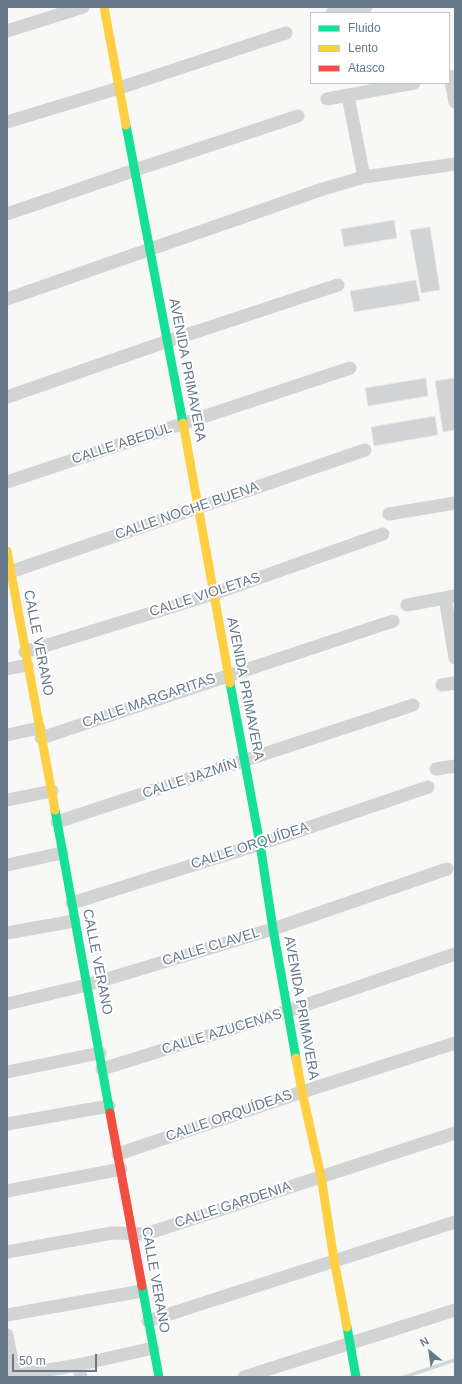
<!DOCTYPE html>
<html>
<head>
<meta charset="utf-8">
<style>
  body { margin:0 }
  #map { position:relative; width:462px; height:1384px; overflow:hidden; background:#f8f8f7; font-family:Arial,sans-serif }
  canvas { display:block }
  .frame { position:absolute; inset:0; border:8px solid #65798a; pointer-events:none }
  .legend { position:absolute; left:310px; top:12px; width:140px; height:72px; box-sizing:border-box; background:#fff; border:1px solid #c1c9d0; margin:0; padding:5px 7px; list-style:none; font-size:12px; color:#65798a }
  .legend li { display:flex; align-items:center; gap:8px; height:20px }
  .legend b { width:20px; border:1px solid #c1c9d0 }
  .north { position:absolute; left:410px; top:1332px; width:40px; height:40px; -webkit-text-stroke:3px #fff; paint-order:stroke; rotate:331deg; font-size:11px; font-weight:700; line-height:16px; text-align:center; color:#65798a }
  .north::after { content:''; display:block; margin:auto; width:14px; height:18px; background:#65798a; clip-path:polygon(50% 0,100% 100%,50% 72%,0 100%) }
  .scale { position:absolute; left:12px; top:1354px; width:85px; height:18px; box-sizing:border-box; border:2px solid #65798a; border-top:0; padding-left:5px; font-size:12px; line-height:14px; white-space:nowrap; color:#65798a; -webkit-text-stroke:3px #fff; paint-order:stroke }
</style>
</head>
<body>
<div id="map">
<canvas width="462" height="1384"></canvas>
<div class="frame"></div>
<ul class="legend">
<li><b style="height:5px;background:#16e098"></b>Fluido</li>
<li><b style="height:5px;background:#ffcf43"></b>Lento</li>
<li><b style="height:5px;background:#f24e42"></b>Atasco</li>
</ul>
<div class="north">N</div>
<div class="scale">50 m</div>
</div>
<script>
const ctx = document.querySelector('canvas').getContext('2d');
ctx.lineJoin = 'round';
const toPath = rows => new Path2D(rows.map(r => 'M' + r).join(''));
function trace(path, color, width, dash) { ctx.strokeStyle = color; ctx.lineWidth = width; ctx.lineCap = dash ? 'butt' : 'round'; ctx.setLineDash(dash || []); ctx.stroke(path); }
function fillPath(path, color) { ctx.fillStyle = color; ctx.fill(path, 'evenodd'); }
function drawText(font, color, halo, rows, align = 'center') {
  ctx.font = font + ' Arial,sans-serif'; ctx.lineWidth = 4; ctx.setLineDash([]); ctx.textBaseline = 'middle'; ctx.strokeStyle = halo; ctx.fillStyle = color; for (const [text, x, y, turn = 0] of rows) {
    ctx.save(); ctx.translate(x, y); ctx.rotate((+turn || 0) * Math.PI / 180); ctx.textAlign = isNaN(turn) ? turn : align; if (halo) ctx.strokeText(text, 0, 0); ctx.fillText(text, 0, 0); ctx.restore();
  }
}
trace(toPath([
  [404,1377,455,1360]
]), '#cfd8da', 3.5);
const building = toPath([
  [394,220,397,238,344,247,341,229,394,220],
  [430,227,440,290,421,293,410,230,430,227],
  [416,280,420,301,354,312,350,291,416,280],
  [426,378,428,396,368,406,365,388,426,378],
  [454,378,455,387,455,430,443,432,435,381,454,378],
  [435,416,438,435,374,446,371,427,435,416]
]);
fillPath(building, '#d1d3d4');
trace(building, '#e8e8e6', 1);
trace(toPath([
  [332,13,366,7],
  [7,31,83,7],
  [450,76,455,102],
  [348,96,364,177],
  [327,99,414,83],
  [7,122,119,88,286,33],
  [7,214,135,170,298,116],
  [7,299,323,189,364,177,455,164],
  [7,397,168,341,338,285],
  [7,482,350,368],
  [389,514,455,503],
  [10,572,365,450],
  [445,598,455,658],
  [407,605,455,596],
  [25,652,213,594,383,534],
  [7,669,27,665],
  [442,685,455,683],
  [7,735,39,728],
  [41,738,393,621],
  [436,769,455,766],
  [7,800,52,791],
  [57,822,413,705],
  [7,865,62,853],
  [72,903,260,844,428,787],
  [7,933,74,921],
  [7,1004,87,985,273,929,447,869],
  [102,1069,288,1011,455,954],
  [7,1072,100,1053],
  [7,1124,109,1106],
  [118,1154,302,1092,455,1043],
  [7,1191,121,1169],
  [7,1252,112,1233,146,1234,455,1133],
  [7,1315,142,1291],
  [148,1321,455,1222],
  [7,1335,15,1377],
  [78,1365,81,1377],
  [7,1377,78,1365,153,1348],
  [244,1377,455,1310]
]), '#d2d3d3', 13);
trace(toPath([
  [126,125,183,423],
  [230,683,260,844,273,929,296,1058],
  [55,810,110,1113],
  [142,1286,159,1377],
  [347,1327,356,1377]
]), '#16e098', 9);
trace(toPath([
  [104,7,126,125],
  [183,423,230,683],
  [7,551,55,810],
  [296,1058,302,1092,321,1176,334,1260,347,1327]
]), '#ffcf43', 9);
trace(toPath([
  [110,1113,142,1286]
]), '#f24e42', 9);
drawText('14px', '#65798a', '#fff', [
  ["AVENIDA PRIMAVERA",187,370,79],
  ["CALLE ABEDUL",122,444,-18],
  ["CALLE NOCHE BUENA",187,511,-19],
  ["CALLE VIOLETAS",205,595,-18],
  ["CALLE VERANO",38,643,79],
  ["AVENIDA PRIMAVERA",245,689,79],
  ["CALLE MARGARITAS",149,701,-19],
  ["CALLE JAZMÍN",190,779,-18],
  ["CALLE ORQUÍDEA",250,846,-18],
  ["CALLE CLAVEL",211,947,-17],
  ["CALLE VERANO",97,962,79],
  ["AVENIDA PRIMAVERA",301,1008,80],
  ["CALLE AZUCENAS",222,1032,-17],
  ["CALLE ORQUÍDEAS",229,1116,-19],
  ["CALLE GARDENIA",233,1205,-18],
  ["CALLE VERANO",155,1280,80]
]);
</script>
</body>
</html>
